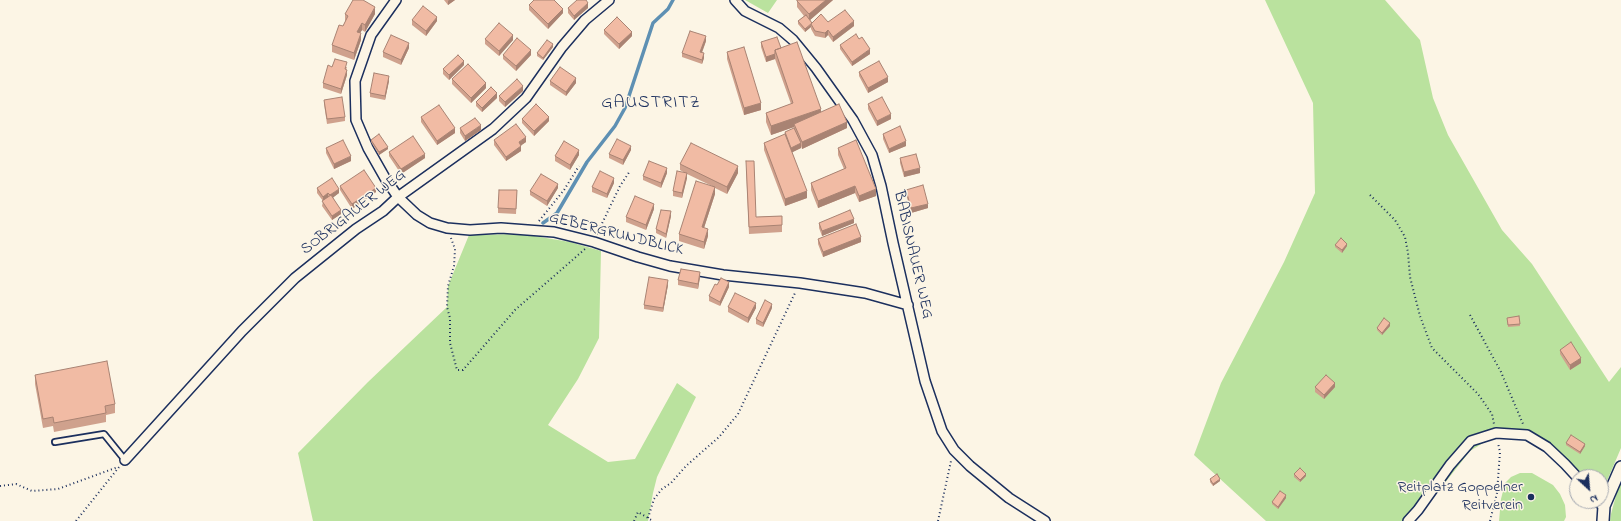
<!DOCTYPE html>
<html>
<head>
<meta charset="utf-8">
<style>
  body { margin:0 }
  #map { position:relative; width:1621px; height:521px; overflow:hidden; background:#fcf5e5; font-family:"Indie Flower",sans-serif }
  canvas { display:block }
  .north { position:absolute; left:1569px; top:469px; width:40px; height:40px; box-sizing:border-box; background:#fcf5e5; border:1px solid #a2a6af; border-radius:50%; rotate:154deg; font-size:11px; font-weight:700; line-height:16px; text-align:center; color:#1b2f5e }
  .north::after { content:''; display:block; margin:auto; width:14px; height:18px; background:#1b2f5e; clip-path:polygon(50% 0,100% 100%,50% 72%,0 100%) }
</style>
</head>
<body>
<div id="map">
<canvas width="1621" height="521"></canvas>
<div class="north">N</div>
</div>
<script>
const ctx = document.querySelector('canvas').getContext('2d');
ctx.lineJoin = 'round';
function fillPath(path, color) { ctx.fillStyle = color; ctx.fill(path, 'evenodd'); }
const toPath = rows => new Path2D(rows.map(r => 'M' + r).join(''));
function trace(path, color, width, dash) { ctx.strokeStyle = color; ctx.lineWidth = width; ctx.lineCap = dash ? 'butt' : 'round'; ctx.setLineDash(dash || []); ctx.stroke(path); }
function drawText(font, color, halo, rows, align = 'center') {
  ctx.font = font + ' "Indie Flower",sans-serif'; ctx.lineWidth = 3; ctx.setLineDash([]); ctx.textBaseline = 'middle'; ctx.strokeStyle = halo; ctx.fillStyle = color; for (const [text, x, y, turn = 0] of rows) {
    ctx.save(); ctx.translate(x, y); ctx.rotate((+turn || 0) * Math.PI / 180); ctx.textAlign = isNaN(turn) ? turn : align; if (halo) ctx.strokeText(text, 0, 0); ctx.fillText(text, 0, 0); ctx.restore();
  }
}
fillPath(toPath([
  [745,0,777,0,768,13],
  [1265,0,1385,0,1420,40,1433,98,1448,135,1502,230,1532,264,1609,382,1621,367,1621,448,1604,488,1601,489,1601,477,1577,477,1577,487,1562,466,1538,445,1515,437,1488,440,1470,451,1415,521,1266,521,1194,455,1221,383,1284,262,1315,193,1313,103],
  [522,234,570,242,601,251,599,338,578,379,548,425,608,462,635,459,677,383,696,397,657,477,653,493,648,521,313,521,298,453,368,382,447,307,448,286,469,235],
  [1520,473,1532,473,1553,485,1560,494,1565,505,1566,517,1564,521,1499,521,1501,499,1505,483,1511,477],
  [1621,477,1621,521,1610,521,1611,514]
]), '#bae29e');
trace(toPath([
  [543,223,557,213,587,162,615,126,625,108,653,23,668,9,673,0]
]), '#5e90b3', 3.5);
const service = toPath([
  [55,442,104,434,125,460]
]);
const minor = toPath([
  [396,0,371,35,355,81,356,120,368,148,385,178,398,197,417,215,430,223,447,228,470,230,501,228,554,232,594,242,638,257,670,266,723,275,800,283,865,293,908,305],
  [735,0,745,11,779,28,793,40,816,68,853,120,872,155,881,186,893,243,925,381,942,431,954,450,970,466,1009,498,1045,521],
  [125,460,242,331,295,278,356,229,383,211,398,197,493,129,526,98,562,47,585,20,609,0],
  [1596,501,1604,506],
  [1408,521,1418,510,1450,465,1471,441,1496,433,1527,435,1547,447,1565,464,1577,477]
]);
const tertiary = toPath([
  [1603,521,1604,506,1621,467]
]);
trace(service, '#1b2f5e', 8);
trace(minor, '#1b2f5e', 12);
trace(tertiary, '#1b2f5e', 14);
trace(toPath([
  [1370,195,1395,220,1405,237,1408,253,1410,277,1420,316,1432,348,1478,394,1492,414,1494,424],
  [539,221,564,190,579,166],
  [597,234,620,186,630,171],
  [451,238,455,249,454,266,448,286,447,307,450,318,450,343,457,370,463,370,515,310,585,249],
  [1470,315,1501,372,1523,424],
  [0,486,16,484,32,491,58,489,118,467],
  [648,518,654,499,662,489,671,483,686,466,719,437,738,414,795,293],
  [76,521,119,467],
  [634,521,638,512,653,521],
  [938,521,951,461],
  [1490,521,1497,493,1500,452,1498,443]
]), '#1b2f5e', 2, [1, 3]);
trace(service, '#fcf5e5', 4.5);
trace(minor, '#fcf5e5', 9);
trace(tertiary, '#fcf5e5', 11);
fillPath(toPath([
  [444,0,455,0,448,5],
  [833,0,810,20,812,23,828,22,854,26,833,42,828,35,825,38,815,36,811,29,811,27,805,32,798,24,798,21,804,16,797,7,797,1],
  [529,5,563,13,548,29,529,10],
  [568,8,588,8,574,20,568,13],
  [345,14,375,14,365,32,362,30,360,33,361,40,354,60,332,52,332,45,345,22],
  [412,20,437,21,426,36,412,25],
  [604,30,632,36,619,49,604,34],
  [485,39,513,40,499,56,485,44],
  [706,41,702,53,704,58,702,64,682,57,682,53],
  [761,42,781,48,821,112,847,128,802,149,801,146,801,148,792,152,807,198,785,206,764,150,764,143,785,135,785,132,794,129,794,127,771,135,766,122,766,113,791,104,775,59,766,62,761,47],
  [840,45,870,54,852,66,840,49],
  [553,47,543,60,537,56,537,53],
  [409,48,401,65,383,57,383,52],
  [727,52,761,110,744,115,727,59],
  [503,55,531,55,516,71,503,59],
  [464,65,449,80,443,74,443,69],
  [332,67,347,67,346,70,347,75,341,94,323,88,323,83],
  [859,72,888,82,868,93,859,76],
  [452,79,486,88,471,103,452,84],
  [389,81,385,100,370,97,370,93],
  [550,81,576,83,566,96,550,85],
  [523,91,505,107,499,101,499,96],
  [497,98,482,112,476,106,476,102],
  [324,100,345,117,345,121,327,124,324,104],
  [868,104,891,119,877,126,868,109],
  [421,117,455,133,437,145,421,122],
  [522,119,549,121,534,136,522,123],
  [460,128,481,130,465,141,460,133],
  [883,134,906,146,889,153,883,139],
  [371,140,388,149,379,155,371,142],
  [494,140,526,142,521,145,521,151,506,161,494,145],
  [326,148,351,161,334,169,326,153],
  [838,148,876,196,859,202,855,193,818,208,811,190,811,183,844,169,838,155],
  [631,150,623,165,609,158,609,154],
  [389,152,425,158,401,174,389,156],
  [579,155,570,170,555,161,555,156],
  [900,158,920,173,904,177,900,163],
  [680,164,738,173,727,194,715,188,715,194,704,228,708,236,704,249,679,241,679,234,712,186,687,174,687,178,682,198,673,196,673,191,685,173,680,170],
  [746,168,756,217,782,216,782,232,749,234],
  [667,173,661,188,643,180,643,176],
  [614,183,607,198,592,192,592,187],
  [340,186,376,192,352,209,340,190],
  [317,188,339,193,333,197,341,214,332,220,322,206,323,201,317,193],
  [558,188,547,206,530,195,530,191],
  [517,190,516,214,498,213,498,208],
  [906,190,928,208,911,213,906,194],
  [654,209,646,230,626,222,626,217],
  [671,216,666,238,656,233,656,229],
  [819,223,854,223,822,236,819,228],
  [818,239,861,242,823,257,818,244],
  [1335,245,1347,246,1342,253,1335,247],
  [700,277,698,289,678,285,678,280],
  [668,285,663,312,644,309,644,305],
  [717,285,729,287,720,306,709,301,709,296],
  [728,307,756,308,748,323,728,312],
  [772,308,763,327,756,324,756,319],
  [1519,316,1520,326,1508,327,1507,318],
  [1390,326,1382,335,1377,330,1377,328],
  [1560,350,1581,363,1570,370,1560,354],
  [35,375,115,404,115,413,106,415,106,422,54,432,53,426,43,428,35,384],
  [1315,387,1335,387,1324,399,1315,392],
  [1566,443,1585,446,1580,454,1566,445],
  [1294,474,1306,476,1300,482,1294,477],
  [1210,479,1220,481,1213,486,1210,482],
  [1286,498,1278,509,1272,504,1272,502]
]), '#cfa18d');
fillPath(toPath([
  [449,0,455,0,448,5,448,1],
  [826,0,833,0,809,21,809,14],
  [588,3,588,8,574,20,574,16],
  [375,7,375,14,365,32,365,25],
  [563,9,563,13,548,29,548,24],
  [437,17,437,21,426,36,426,31],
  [854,21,854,26,833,42,833,37],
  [362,23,362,30,357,38,357,32],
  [811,25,811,27,805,32,805,29],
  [828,30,828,35,825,38,825,33],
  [632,32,632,36,619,49,619,44],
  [361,33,361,40,354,60,354,53],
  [513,35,513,40,499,56,499,51],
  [706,36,706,41,700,57,700,52],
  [409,43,409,48,401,65,401,60],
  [553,44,553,47,543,60,543,58],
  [870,49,870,54,852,66,852,62],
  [531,50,531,55,516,71,516,66],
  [704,53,704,58,702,64,702,60],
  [775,54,775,59,766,62,766,57],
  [464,61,464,65,449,80,449,75],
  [347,70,347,75,341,94,341,89],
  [389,76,389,81,385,100,385,96],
  [888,77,888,82,868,93,868,88],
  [576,78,576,83,566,96,566,92],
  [486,83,486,88,471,103,471,98],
  [523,86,523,91,505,107,505,102],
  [497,93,497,98,482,112,482,108],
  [761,103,761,110,744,115,744,108],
  [821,109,821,118,794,124,794,127,771,135,771,126],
  [891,114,891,119,877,126,877,121],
  [549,117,549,121,534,136,534,131],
  [847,122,847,128,802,149,802,142],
  [481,125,481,130,465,141,465,136],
  [455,128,455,133,437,145,437,141],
  [526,137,526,142,519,147,519,142],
  [906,141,906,146,889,153,889,149],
  [801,143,801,148,791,153,791,148],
  [521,146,521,151,506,161,506,157],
  [631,146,631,150,623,165,623,160],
  [388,147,388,149,379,155,379,152],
  [579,150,579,155,570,170,570,165],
  [425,154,425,158,401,174,401,169],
  [351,156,351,161,334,169,334,164],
  [738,166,738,173,727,194,727,187],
  [667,168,667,173,661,188,661,183],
  [920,168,920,173,904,177,904,172],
  [687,173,687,178,682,198,682,193],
  [614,178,614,183,607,198,607,194],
  [558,184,558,188,547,206,547,201],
  [855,186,855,193,818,208,818,201],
  [715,187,715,194,702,234,702,227],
  [376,188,376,192,352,209,352,204],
  [339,189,339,193,330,200,330,195],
  [876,189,876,196,859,202,859,196],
  [807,191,807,198,785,206,785,199],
  [328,193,328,197,323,201,323,197],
  [654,204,654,209,646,230,646,225],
  [928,204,928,208,911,213,911,208],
  [341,210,341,214,332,220,332,216],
  [671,211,671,216,666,238,666,234],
  [854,219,854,223,822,236,822,231],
  [708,229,708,236,704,249,704,242],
  [861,237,861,242,823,257,823,252],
  [1347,244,1347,246,1342,253,1342,250],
  [700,272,700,277,698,289,698,284],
  [668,280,668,285,663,312,663,308],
  [729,282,729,287,720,306,720,302],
  [756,303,756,308,748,323,748,318],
  [772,304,772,308,763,327,763,323],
  [1390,323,1390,326,1382,335,1382,333],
  [1581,358,1581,363,1570,370,1570,365],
  [1335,383,1335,387,1324,399,1324,395],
  [1585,444,1585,446,1580,454,1580,452],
  [1306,474,1306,476,1300,482,1300,480],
  [1220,479,1220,481,1213,486,1213,484],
  [1286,495,1286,498,1278,509,1278,507]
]), '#a98373');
const building = toPath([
  [353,0,363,0,375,7,365,25,362,23,357,32,361,33,354,53,332,45,339,25,343,26,348,16,345,14,353,0],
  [534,0,554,0,563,9,548,24,529,5,534,0],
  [577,0,586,0,588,3,574,16,568,8,577,0],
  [797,0,826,0,809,14,797,1,797,0],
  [423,6,437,17,426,31,412,20,423,6],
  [845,10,854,21,833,37,828,30,825,33,815,31,811,24,821,14,828,22,845,10],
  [806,15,812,23,805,29,798,21,806,15],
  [617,17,632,32,619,44,604,30,617,17],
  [499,23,513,35,499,51,485,39,499,23],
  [690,31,706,36,700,52,704,53,702,60,682,53,690,31],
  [856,34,859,39,862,37,870,49,852,62,840,45,856,34],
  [391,35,409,43,401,60,383,52,391,35],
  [777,37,781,48,775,50,775,54,766,57,761,42,777,37],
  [517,38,531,50,516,66,503,55,517,38],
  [547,40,553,44,543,58,537,53,547,40],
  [797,42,821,109,771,126,766,113,793,103,775,50,797,42],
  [744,47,761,103,744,108,727,52,744,47],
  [458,55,464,61,449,75,443,69,458,55],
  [335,59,347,62,345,69,347,70,341,89,323,83,328,65,332,67,335,59],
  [879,61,888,77,868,88,859,72,879,61],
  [468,64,486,83,471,98,452,79,468,64],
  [560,67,576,78,566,92,550,81,560,67],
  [374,73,389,76,385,96,370,93,374,73],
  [517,79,523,86,505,102,499,96,517,79],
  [491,87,497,93,482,108,476,102,491,87],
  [342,97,345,117,327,119,324,100,342,97],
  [882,97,891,114,877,121,868,104,882,97],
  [536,104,549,117,534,131,522,119,536,104],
  [839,104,847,122,802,142,794,124,839,104],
  [439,105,455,128,437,141,421,117,439,105],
  [475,118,481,125,465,136,460,128,475,118],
  [516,124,526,137,519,142,521,146,506,157,494,140,516,124],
  [900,126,906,141,889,149,883,134,900,126],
  [794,128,801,143,791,148,785,132,794,128],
  [379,134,388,147,379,152,371,140,379,134],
  [785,134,807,191,785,199,764,143,785,134],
  [413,136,425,154,401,169,389,152,413,136],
  [617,139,631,146,623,160,609,154,617,139],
  [343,140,351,156,334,164,326,148,343,140],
  [856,140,876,189,859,196,855,186,818,201,811,183,846,168,838,148,856,140],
  [564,141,579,150,570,165,555,156,564,141],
  [691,143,738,166,727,187,680,164,691,143],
  [916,154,920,168,904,172,900,158,916,154],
  [649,161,667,168,661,183,643,176,649,161],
  [746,161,754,161,756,217,782,216,782,225,749,227,746,161],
  [364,170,376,188,352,204,340,186,364,170],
  [600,171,614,178,607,194,592,187,600,171],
  [677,171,687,173,682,193,673,191,677,171],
  [541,174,558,184,547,201,530,191,541,174],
  [332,178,339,189,330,195,328,193,323,197,317,188,332,178],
  [696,181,715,187,702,227,708,229,704,242,679,234,696,181],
  [923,185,928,204,911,208,906,190,923,185],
  [499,190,517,190,516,209,498,208,499,190],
  [331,195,341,210,332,216,322,201,331,195],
  [635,196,654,204,646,225,626,217,635,196],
  [661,210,671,211,666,234,656,229,661,210],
  [850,210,854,219,822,231,819,223,850,210],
  [856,224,861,237,823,252,818,239,856,224],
  [1341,238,1347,244,1342,250,1335,245,1341,238],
  [681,269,700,272,698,284,678,280,681,269],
  [649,277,668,280,663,308,644,305,649,277],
  [721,278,729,282,720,302,709,296,715,284,717,285,721,278],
  [735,293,756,303,748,318,728,307,735,293],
  [765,300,772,304,763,323,756,319,765,300],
  [1519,316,1520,324,1508,325,1507,318,1519,316],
  [1384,318,1390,323,1382,333,1377,328,1384,318],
  [1571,342,1581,358,1570,365,1560,350,1571,342],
  [107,361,115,404,105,406,106,413,54,423,53,417,43,419,35,375,107,361],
  [1326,375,1335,383,1324,395,1315,387,1326,375],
  [1571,435,1585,444,1580,452,1566,443,1571,435],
  [1300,468,1306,474,1300,480,1294,474,1300,468],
  [1217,474,1220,479,1213,484,1210,479,1217,474],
  [1280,491,1286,495,1278,507,1272,502,1280,491]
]);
fillPath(building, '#f1bba4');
trace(building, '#a98373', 1);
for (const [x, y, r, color] of [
  [1531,497,4,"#1b2f5e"]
]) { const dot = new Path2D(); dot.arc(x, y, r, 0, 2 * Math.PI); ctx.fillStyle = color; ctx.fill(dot); trace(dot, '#fcf5e5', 1.5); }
drawText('16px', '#1b2f5e', '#fcf5e5', [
  ["SOBRIGAUER WEG",354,213,-38],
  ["GEBERGRUNDBLICK",616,235,14],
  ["BABISNAUER WEG",912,255,77]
]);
drawText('16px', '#1b2f5e', '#fcf5e5', [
  ["Reitplatz Goppelner",1523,488],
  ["Reitverein",1523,506]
], 'right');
ctx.letterSpacing = '1px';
drawText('18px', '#1b2f5e', '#fcf5e5', [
  ["GAUSTRITZ",651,104]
]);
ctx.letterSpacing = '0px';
</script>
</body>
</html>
